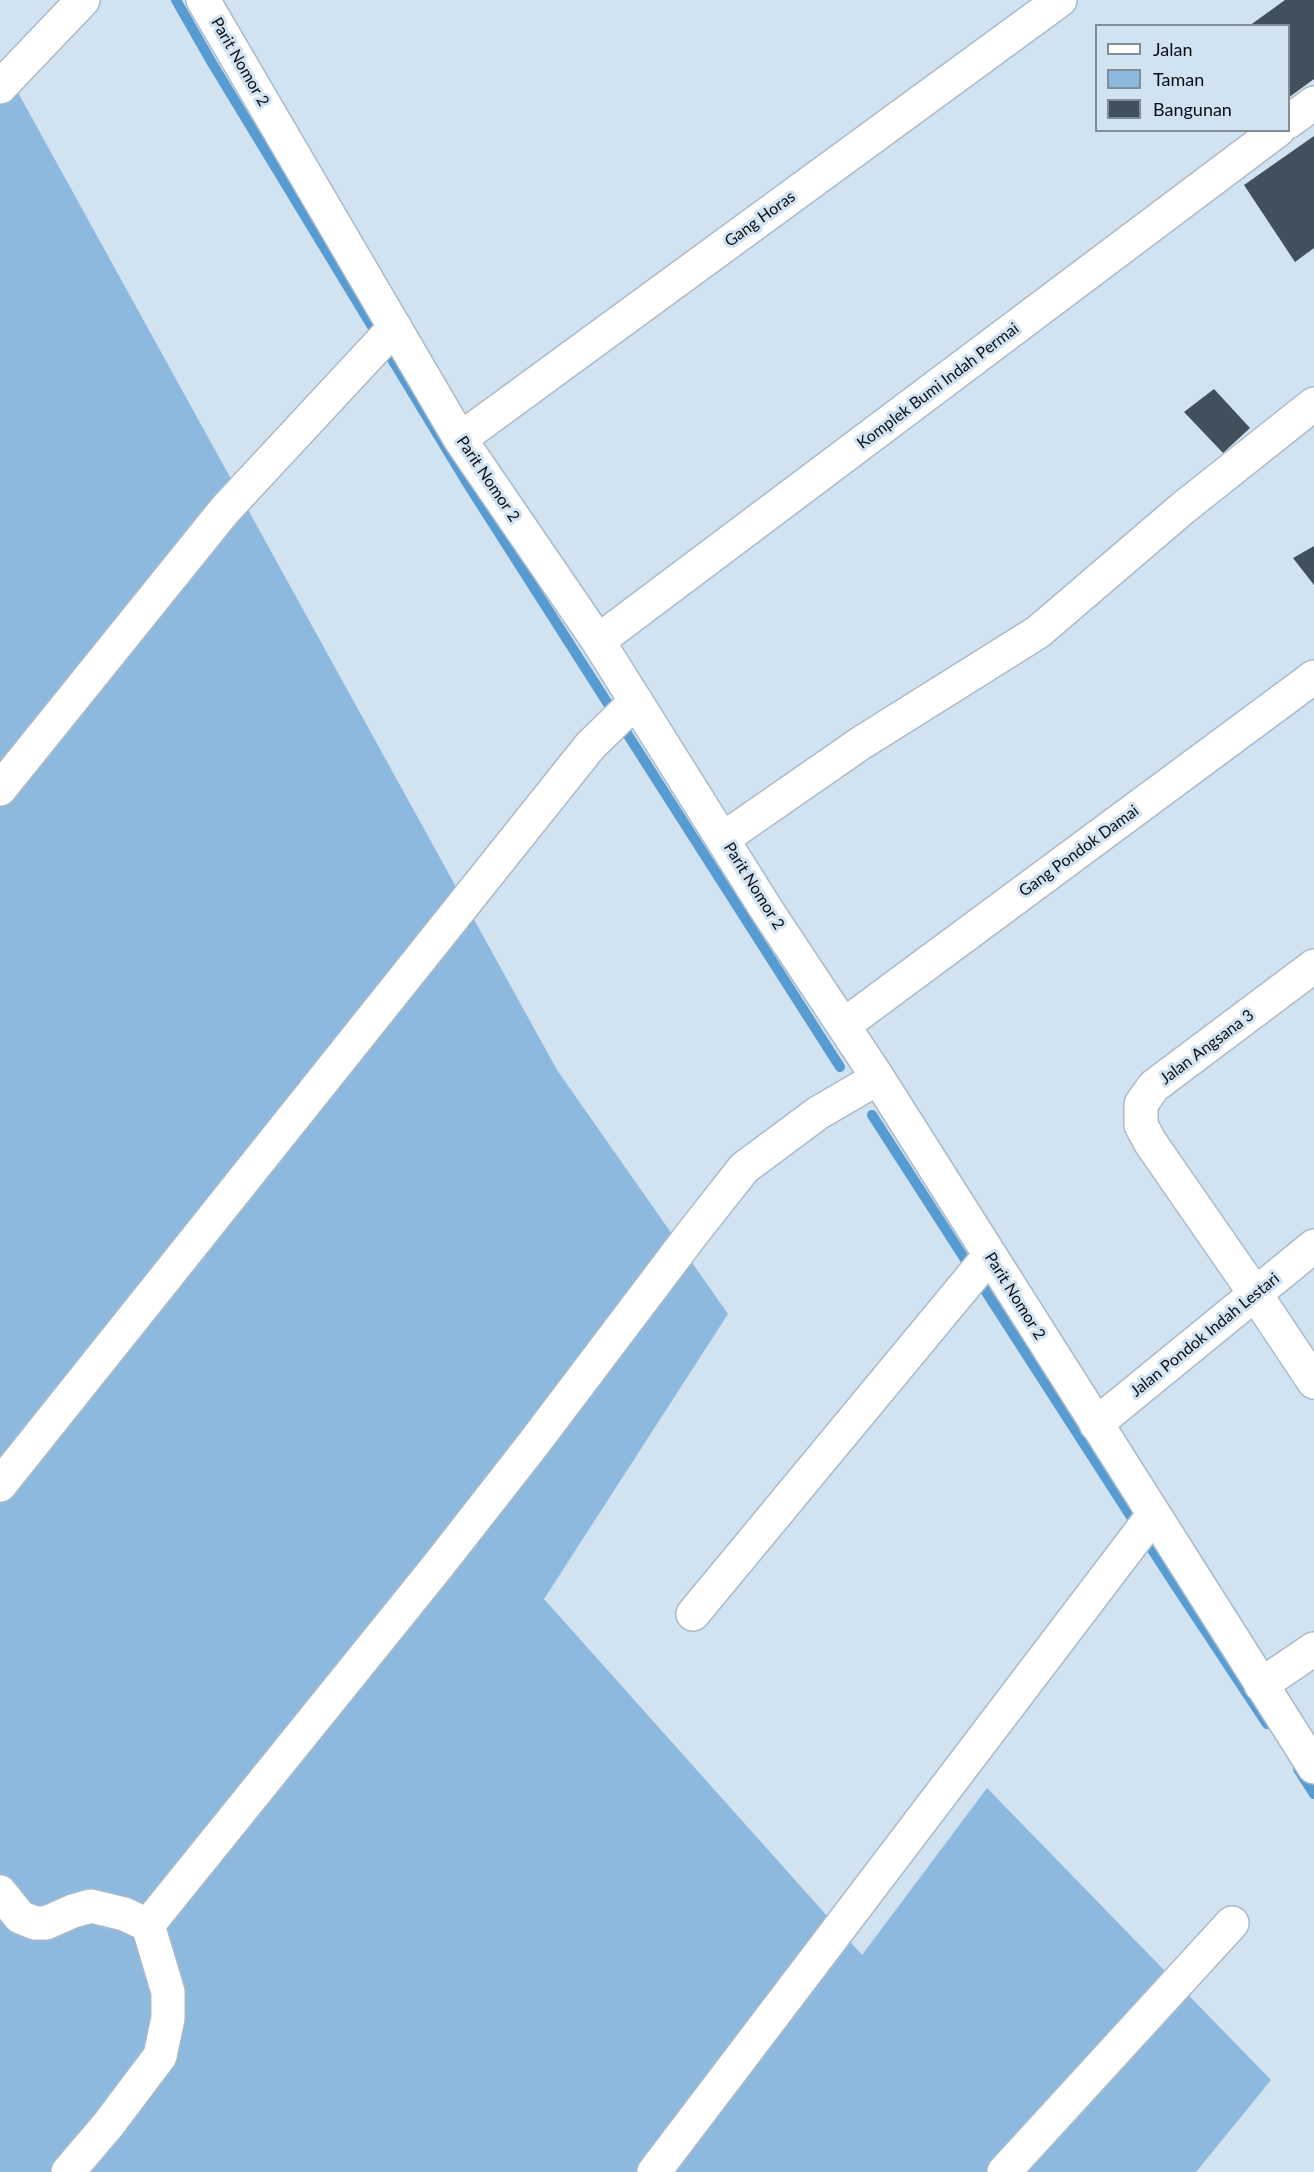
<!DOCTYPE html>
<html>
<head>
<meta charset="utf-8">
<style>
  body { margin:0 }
  #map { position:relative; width:1314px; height:2172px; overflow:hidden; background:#d1e2f1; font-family:Lato,sans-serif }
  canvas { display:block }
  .legend { position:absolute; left:1095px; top:24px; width:195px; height:108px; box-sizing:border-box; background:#d1e2f1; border:2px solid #818d98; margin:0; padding:8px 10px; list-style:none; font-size:18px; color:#090e13 }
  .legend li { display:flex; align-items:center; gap:12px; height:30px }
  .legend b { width:30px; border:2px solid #818d98 }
</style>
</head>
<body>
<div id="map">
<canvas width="1314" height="2172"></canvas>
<ul class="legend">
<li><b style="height:8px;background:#fff"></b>Jalan</li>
<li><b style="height:16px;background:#8eb9df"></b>Taman</li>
<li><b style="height:16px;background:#42505c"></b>Bangunan</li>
</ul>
</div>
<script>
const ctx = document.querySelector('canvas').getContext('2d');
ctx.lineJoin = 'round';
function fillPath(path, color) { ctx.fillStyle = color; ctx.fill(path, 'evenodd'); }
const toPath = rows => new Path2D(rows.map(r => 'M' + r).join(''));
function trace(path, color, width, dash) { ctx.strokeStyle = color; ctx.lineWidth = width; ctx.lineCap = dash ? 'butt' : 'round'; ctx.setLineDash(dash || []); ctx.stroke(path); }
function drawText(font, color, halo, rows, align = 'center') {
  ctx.font = font + ' Lato,sans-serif'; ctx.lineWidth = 6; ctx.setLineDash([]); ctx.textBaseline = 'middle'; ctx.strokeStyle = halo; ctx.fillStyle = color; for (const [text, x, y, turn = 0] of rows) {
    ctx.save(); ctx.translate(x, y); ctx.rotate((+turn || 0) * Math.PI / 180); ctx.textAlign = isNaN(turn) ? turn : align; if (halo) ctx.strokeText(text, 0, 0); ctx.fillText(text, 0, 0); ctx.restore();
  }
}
fillPath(toPath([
  [0,60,557,1070,728,1314,544,1599,862,1955,987,1788,1271,2080,1196,2172,0,2172]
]), '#8eb9df');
trace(toPath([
  [176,0,212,63,467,483,840,1067],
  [872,1115,1173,1582,1267,1724],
  [1298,1769,1314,1794]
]), '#569bd2', 10);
fillPath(toPath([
  [1285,0,1314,0,1314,79,1288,98,1288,26,1249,26],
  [1314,136,1314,248,1295,262,1244,185],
  [1214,389,1250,428,1223,453,1184,412],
  [1314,546,1314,585,1293,558]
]), '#42505c');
const minor = toPath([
  [203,0,460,439,598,641,768,912,878,1078,1314,1767],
  [0,87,83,0],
  [1288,122,1314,103],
  [460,439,1060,0],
  [598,641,1278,130],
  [0,789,224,511,395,327],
  [724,838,861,743,1038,632,1183,508,1314,404],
  [1314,966,1154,1086,1141,1104,1141,1125,1150,1142,1256,1295,1314,1382],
  [844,1025,1314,677],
  [1096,1424,1314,1246],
  [0,1485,590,746,636,701],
  [693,1614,990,1255],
  [1261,1685,1314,1649],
  [0,1892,20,1917,35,1923,46,1923,73,1911,91,1906,124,1914,148,1925,168,1992,168,2018,160,2056,108,2125,68,2172],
  [148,1925,437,1567,534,1443,692,1234,744,1168,818,1113,878,1078],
  [654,2172,1154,1514],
  [1004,2172,1232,1923]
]);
trace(minor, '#aabac8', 36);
trace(minor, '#fff', 33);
drawText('16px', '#090e13', '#d1e2f1', [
  ["Parit Nomor 2",240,62,60],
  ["Gang Horas",760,219,-36],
  ["Komplek Bumi Indah Permai",938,386,-37],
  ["Parit Nomor 2",488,479,56],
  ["Gang Pondok Damai",1079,851,-36],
  ["Parit Nomor 2",754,886,58],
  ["Jalan Angsana 3",1207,1047,-37],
  ["Parit Nomor 2",1015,1296,58],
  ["Jalan Pondok Indah Lestari",1205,1335,-39]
]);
</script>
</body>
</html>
